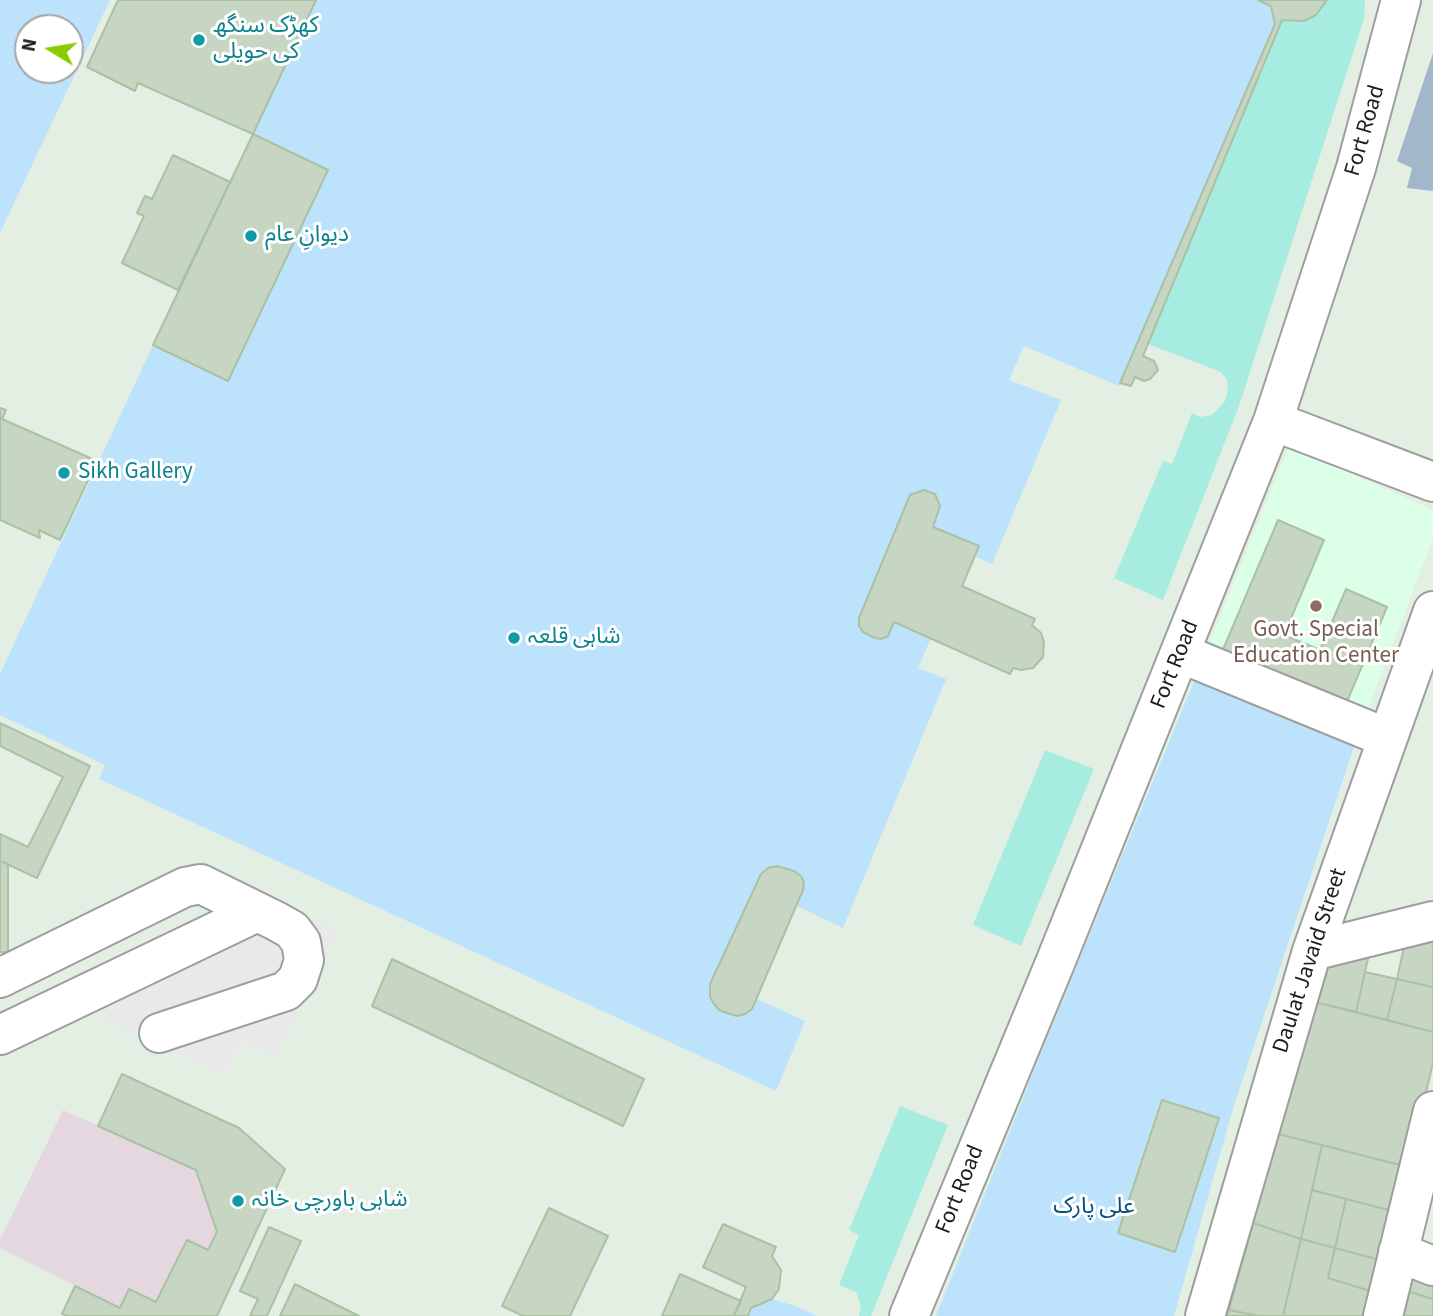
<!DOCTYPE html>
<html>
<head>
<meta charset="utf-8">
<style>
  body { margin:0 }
  #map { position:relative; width:1433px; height:1316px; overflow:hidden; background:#e2efe2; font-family:"Source Sans 3",sans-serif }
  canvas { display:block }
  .north { position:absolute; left:14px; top:14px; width:70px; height:70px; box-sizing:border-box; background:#fff; border:2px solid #a5a5a5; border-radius:50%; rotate:281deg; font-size:19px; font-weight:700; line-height:28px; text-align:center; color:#1d1d1d }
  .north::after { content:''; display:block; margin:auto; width:24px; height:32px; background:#89ca00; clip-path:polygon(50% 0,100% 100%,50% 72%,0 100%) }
</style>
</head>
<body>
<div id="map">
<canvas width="1433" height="1316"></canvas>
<div class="north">N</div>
</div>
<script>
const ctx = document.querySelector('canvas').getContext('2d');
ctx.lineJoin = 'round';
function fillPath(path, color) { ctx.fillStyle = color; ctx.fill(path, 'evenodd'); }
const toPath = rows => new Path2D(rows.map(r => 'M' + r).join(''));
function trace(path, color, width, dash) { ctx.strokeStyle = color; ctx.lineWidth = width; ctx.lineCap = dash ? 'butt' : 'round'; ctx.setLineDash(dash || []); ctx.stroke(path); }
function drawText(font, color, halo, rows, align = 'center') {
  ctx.font = font + ' "Source Sans 3","Noto Sans Arabic",sans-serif'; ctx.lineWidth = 6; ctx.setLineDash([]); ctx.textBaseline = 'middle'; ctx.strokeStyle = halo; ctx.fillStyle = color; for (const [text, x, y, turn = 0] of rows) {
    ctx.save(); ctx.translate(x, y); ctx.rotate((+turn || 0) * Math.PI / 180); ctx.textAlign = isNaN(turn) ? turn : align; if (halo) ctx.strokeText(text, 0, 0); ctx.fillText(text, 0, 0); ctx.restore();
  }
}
fillPath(toPath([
  [1289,446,1433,510,1433,538,1357,738,1197,674]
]), '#dbffe7');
fillPath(toPath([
  [1327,0,1365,0,1364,19,1239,406,1163,600,1114,578,1163,461,1172,464,1192,413,1200,417,1212,415,1225,401,1228,389,1227,380,1221,372,1148,344,1282,20,1304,21,1316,15],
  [1045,750,1094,769,1021,946,973,925],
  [900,1106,948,1125,871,1316,859,1316,861,1307,856,1292,839,1285,859,1235,849,1230]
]), '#a6ece0');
fillPath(toPath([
  [1433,53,1433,191,1407,188,1412,168,1397,161]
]), '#a2b7c9');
fillPath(toPath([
  [0,0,110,0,0,233],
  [28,28,70,28,70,70,28,70],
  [316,0,1258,0,1271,6,1275,24,1119,386,1024,346,1009,380,1061,400,992,564,975,556,979,547,933,527,940,506,935,494,924,490,910,495,859,618,859,626,863,632,875,638,888,636,894,622,931,638,918,668,946,679,843,928,797,906,803,890,804,882,794,871,777,866,768,868,761,874,710,984,710,997,714,1004,719,1010,727,1013,737,1016,745,1014,757,999,805,1021,776,1091,99,779,105,765,0,715,0,674,153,345,228,381,328,171,253,134],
  [1197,674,1357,738,1235,1102,1174,1316,936,1316,1045,1043],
  [772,1299,795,1306,817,1316,748,1316,751,1308]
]), '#bde2fc');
fillPath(toPath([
  [295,910,337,930,277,1058,240,1041,224,1075,106,1020,114,1003]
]), '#e9e9e9');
fillPath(toPath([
  [63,1110,196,1170,217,1232,208,1250,186,1240,156,1302,120,1308,0,1248,0,1240]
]), '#e5d7e0');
const building = toPath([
  [118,0,316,0,253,134,138,83,135,91,87,67,118,0],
  [1258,0,1327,0,1316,15,1304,21,1282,20,1143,356,1154,361,1158,370,1150,379,1144,381,1135,377,1131,386,1120,383,1275,24,1271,6,1258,0],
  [253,134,328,170,228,381,153,345,253,134],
  [173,155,230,182,178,290,122,263,144,216,137,213,145,196,152,199,173,155],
  [0,408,6,410,2,419,97,461,60,540,39,530,40,538,0,520,0,408],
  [924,490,935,494,940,506,933,527,979,546,962,586,1035,619,1032,625,1041,633,1044,642,1043,657,1033,668,1021,670,1013,668,1010,674,894,622,888,636,881,639,875,638,863,632,859,626,859,618,910,495,924,490],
  [1278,520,1324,540,1284,635,1320,650,1346,589,1387,607,1343,711,1219,659,1278,520],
  [0,723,90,766,37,878,0,861,0,834,28,847,63,777,0,746,0,723],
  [0,861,8,864,8,952,0,952,0,861],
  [777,866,794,871,801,876,804,882,803,890,752,1009,745,1014,737,1016,727,1013,719,1010,714,1004,710,997,710,984,761,874,768,868,777,866],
  [1407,933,1433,937,1433,987,1397,979,1407,933],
  [1369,954,1356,1012,1315,1002,1325,965,1369,954],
  [392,959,644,1079,623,1126,372,1006,392,959],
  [1365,972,1397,979,1387,1020,1356,1012,1365,972],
  [1397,979,1433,987,1433,1032,1387,1020,1397,979],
  [1315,1002,1433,1032,1433,1063,1408,1167,1278,1134,1315,1002],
  [122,1074,239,1128,285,1169,217,1316,67,1316,62,1314,75,1286,120,1308,129,1289,156,1302,187,1240,208,1250,217,1232,196,1170,98,1126,122,1074],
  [1162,1100,1219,1118,1175,1252,1118,1233,1162,1100],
  [1278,1134,1322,1145,1301,1239,1253,1223,1278,1134],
  [1322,1145,1408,1167,1396,1212,1312,1190,1322,1145],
  [1312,1190,1346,1199,1335,1248,1301,1239,1312,1190],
  [1346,1199,1396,1212,1380,1260,1335,1248,1346,1199],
  [549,1208,608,1236,570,1316,523,1316,502,1306,549,1208],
  [1253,1223,1301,1239,1283,1316,1259,1316,1229,1310,1253,1223],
  [723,1224,776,1247,772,1256,781,1270,779,1289,772,1299,751,1308,748,1316,734,1316,746,1287,703,1267,723,1224],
  [269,1227,301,1241,267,1316,250,1316,258,1299,240,1291,269,1227],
  [1301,1239,1335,1248,1328,1278,1370,1291,1367,1316,1283,1316,1301,1239],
  [1335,1248,1380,1260,1370,1291,1328,1278,1335,1248],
  [1408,1262,1433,1271,1433,1299,1401,1289,1408,1262],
  [680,1274,741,1301,734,1316,662,1316,680,1274],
  [295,1284,359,1316,280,1316,295,1284],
  [1401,1289,1433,1299,1433,1316,1393,1316,1401,1289],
  [1229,1310,1259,1316,1227,1316,1229,1310]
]);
fillPath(building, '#c7d6c3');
trace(building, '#abc1a4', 2);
const minor = toPath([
  [1273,421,1433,482],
  [1180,653,1387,738],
  [1312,951,1433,921],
  [0,978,185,887,201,884,276,921,292,930,301,942,304,960,298,979,286,991,159,1033],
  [0,1035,257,912],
  [1398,1252,1433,1266],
  [909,1316,1055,963,1273,421,1356,168,1401,0],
  [1205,1316,1312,951,1433,611],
  [1383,1316,1433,1111]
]);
trace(minor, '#9e9e9e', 42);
trace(minor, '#fff', 38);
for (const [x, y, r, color] of [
  [199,40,7,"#0f9aa8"],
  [251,236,7,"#0f9aa8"],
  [64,473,7,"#0f9aa8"],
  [1316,606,7,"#8d6e63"],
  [514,638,7,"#0f9aa8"],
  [238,1201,7,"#0f9aa8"]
]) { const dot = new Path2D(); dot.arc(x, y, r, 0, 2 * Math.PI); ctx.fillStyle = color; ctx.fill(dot); trace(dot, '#fff', 2.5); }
drawText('23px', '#0d838f', '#fff', [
  ["کھڑک سنگھ",213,27],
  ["کی حویلی",213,53],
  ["دیوانِ عام",265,236],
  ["Sikh Gallery",78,473],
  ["شاہی قلعہ",528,638],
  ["شاہی باورچی خانہ",252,1201]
], 'left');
drawText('23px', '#1d1d1d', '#fff', [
  ["Fort Road",1366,131,-74],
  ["Fort Road",1176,665,-68],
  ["Daulat Javaid Street",1311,961,-72],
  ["Fort Road",961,1190,-68]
]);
drawText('23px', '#785e54', '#fff', [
  ["Govt. Special",1316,631],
  ["Education Center",1316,657]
]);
drawText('23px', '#074e80', '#fff', [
  ["علی پارک",1094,1208]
]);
</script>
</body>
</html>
